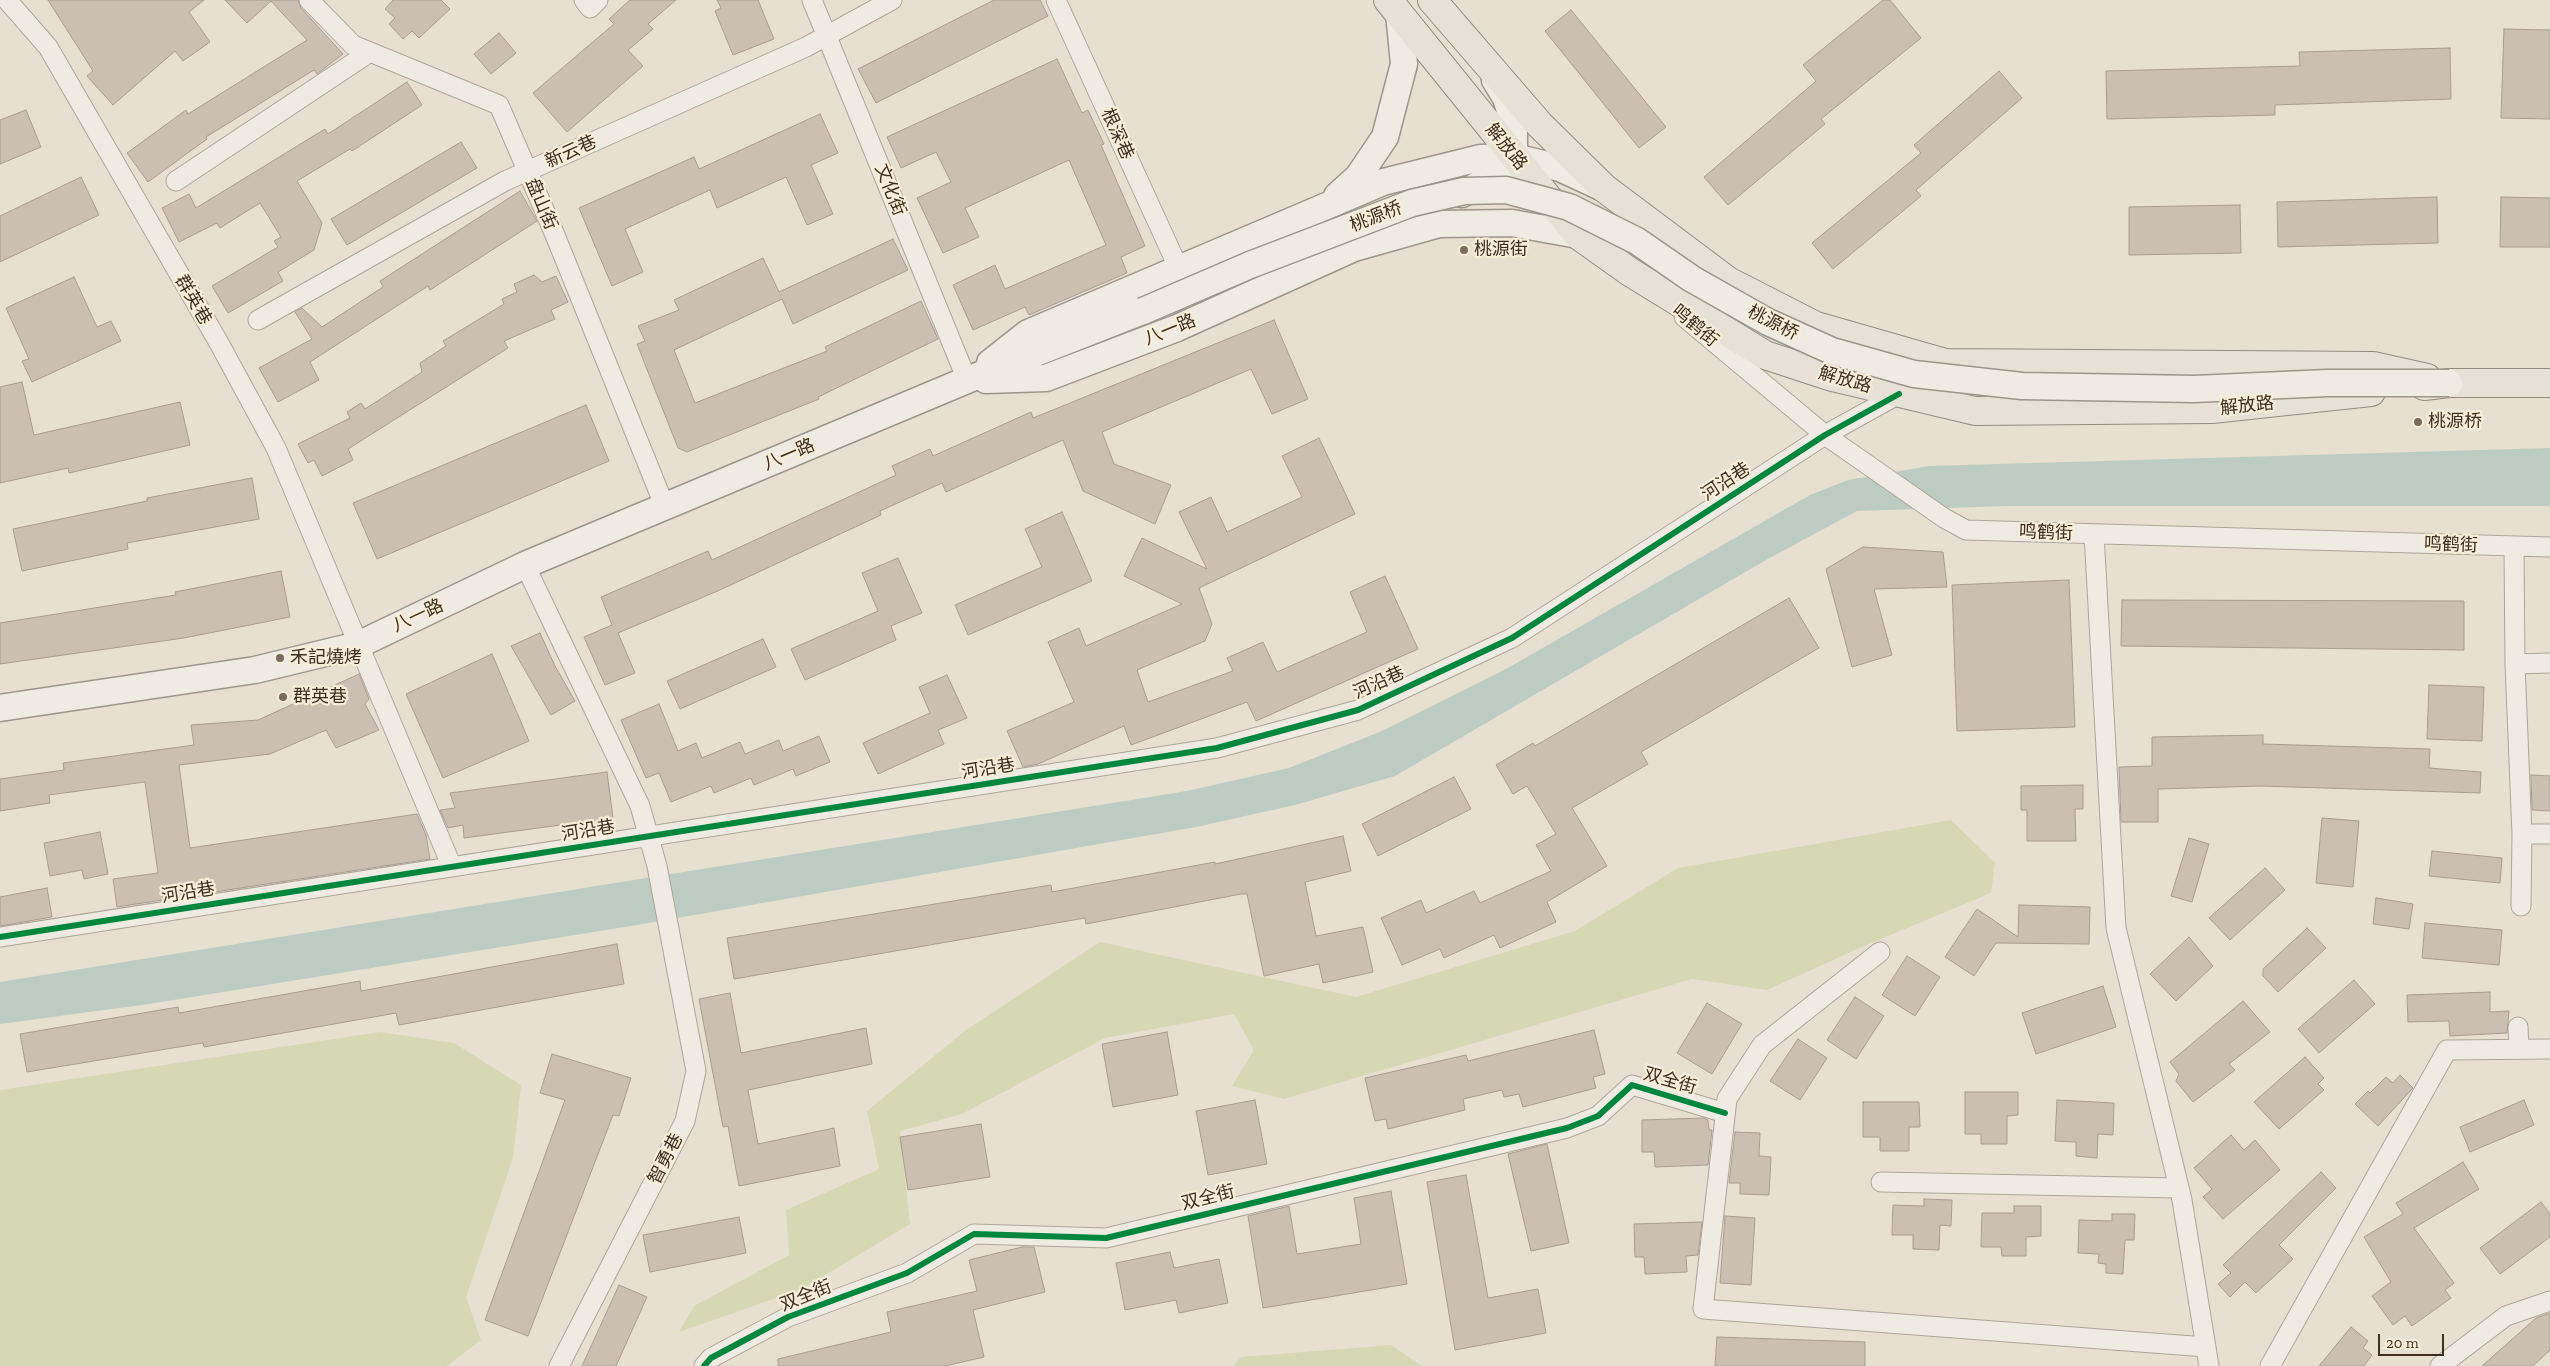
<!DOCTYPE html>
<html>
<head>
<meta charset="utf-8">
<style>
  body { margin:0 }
  #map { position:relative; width:2550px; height:1366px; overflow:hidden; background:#e7e0d1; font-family:"Zilla Slab",serif }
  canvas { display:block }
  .scale { position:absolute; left:2378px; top:1334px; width:66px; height:22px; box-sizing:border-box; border:2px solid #3d2e20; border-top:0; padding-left:6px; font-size:15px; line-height:18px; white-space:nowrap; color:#3d2e20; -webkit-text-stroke:4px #f7eed8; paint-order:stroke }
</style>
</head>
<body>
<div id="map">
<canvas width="2550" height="1366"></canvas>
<div class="scale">20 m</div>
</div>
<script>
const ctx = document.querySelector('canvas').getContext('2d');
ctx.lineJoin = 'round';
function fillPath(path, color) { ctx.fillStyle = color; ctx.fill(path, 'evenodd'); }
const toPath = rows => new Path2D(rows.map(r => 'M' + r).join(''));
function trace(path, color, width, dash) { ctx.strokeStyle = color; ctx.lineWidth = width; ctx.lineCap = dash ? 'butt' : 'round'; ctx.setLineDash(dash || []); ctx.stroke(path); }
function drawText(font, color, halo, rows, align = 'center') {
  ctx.font = font + ' "Zilla Slab","Noto Sans SC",serif'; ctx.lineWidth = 4.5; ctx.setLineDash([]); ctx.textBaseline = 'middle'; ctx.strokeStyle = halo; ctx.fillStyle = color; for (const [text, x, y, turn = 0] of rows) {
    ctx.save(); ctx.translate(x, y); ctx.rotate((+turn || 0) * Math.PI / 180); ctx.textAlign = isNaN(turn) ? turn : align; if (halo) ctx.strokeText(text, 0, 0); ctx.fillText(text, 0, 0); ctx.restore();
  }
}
fillPath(toPath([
  [1951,820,1995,863,1991,893,1864,946,1767,990,1692,979,1284,1099,1232,1086,1254,1050,1234,1014,1105,1038,962,1114,900,1131,910,1224,802,1289,679,1332,694,1306,789,1255,786,1210,879,1169,867,1111,966,1030,1100,942,1356,997,1575,931,1678,868],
  [380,1032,454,1043,521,1085,513,1158,466,1297,481,1340,447,1366,0,1366,0,1090],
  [1391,1345,1422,1366,1234,1366,1241,1357]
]), '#d6d7b3');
fillPath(toPath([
  [2550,448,2550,506,2008,506,1857,511,1766,560,1395,776,1295,805,1196,827,643,924,149,1004,0,1024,0,982,1187,791,1289,768,1382,731,1506,669,1810,495,1848,480,1929,466]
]), '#bcccc2');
const building = toPath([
  [48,0,204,0,189,12,210,42,183,61,175,51,113,105,87,76,93,71,48,0],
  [225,0,298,0,301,8,343,54,317,74,314,70,206,137,207,139,148,182,127,153,186,110,188,114,307,40,271,1,247,23,225,0],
  [393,0,441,0,450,9,419,38,412,31,403,39,389,24,395,18,385,9,393,0],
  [630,0,676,0,648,24,653,29,628,50,643,66,567,132,533,93,614,24,609,19,630,0],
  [717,0,758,0,774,39,733,55,715,11,721,8,717,0],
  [994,0,1040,0,1048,16,876,103,858,69,994,0],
  [1883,0,1890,0,1921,38,1821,119,1825,124,1728,205,1704,177,1816,81,1803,65,1883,0],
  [1571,10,1666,127,1639,148,1545,31,1571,10],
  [2504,29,2550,30,2550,119,2501,118,2504,29],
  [499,33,516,53,491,74,474,54,499,33],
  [2450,48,2451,99,2275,105,2275,115,2107,119,2106,71,2300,66,2299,52,2450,48],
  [1057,59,1082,113,1088,110,1104,144,1101,145,1145,246,1121,257,1127,273,1029,315,1025,307,973,330,953,285,995,265,1005,289,1106,245,1069,160,965,208,979,237,943,253,917,198,951,182,936,152,901,168,887,137,1057,59],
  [1999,71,2022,98,1916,190,1921,196,1833,269,1812,243,1921,153,1914,145,1999,71],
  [407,82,422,105,352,151,350,149,297,181,322,223,314,250,278,272,283,281,228,313,212,286,278,247,274,241,281,237,260,203,220,228,217,223,179,242,162,208,189,194,196,208,325,129,328,134,407,82],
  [26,110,41,147,0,164,0,120,26,110],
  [820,114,838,153,811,165,833,214,807,225,786,177,717,208,710,190,625,229,643,272,612,286,579,208,694,157,699,169,820,114],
  [461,142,477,168,347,245,331,219,461,142],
  [81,177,99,215,0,262,0,216,81,177],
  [520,191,537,221,430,290,428,286,310,362,319,380,278,402,259,368,312,339,295,312,302,308,322,327,383,287,380,281,520,191],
  [2437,197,2438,243,2278,247,2277,202,2437,197],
  [2501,197,2550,198,2550,247,2500,247,2501,197],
  [2240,205,2241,253,2129,255,2129,207,2240,205],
  [893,239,908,270,793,324,782,299,674,350,695,403,827,351,825,347,921,301,938,339,818,397,819,399,687,452,678,448,637,344,645,341,638,326,679,310,674,300,763,258,779,292,893,239],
  [534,275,542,282,556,276,568,302,551,310,555,319,504,341,508,348,348,449,353,460,322,476,314,460,308,463,298,444,350,418,347,412,361,403,365,409,422,372,420,363,446,346,443,341,504,304,502,299,517,292,514,284,534,275],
  [74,277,97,327,111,321,121,341,32,382,22,361,29,359,6,308,74,277],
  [1274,320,1308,399,1272,414,1251,369,1102,432,1114,464,1171,485,1155,524,1083,491,1063,440,946,492,942,483,880,511,881,515,720,590,618,633,635,673,605,685,584,637,612,625,601,597,708,551,712,560,896,475,892,466,930,449,933,456,1031,412,1033,418,1274,320],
  [22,382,34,435,180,402,190,445,69,473,68,468,0,483,0,387,22,382],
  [586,405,609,461,377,559,353,503,586,405],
  [1319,438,1355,514,1199,588,1212,624,1205,641,1137,670,1148,702,1233,671,1227,658,1263,642,1277,672,1367,632,1350,592,1385,576,1418,649,1256,721,1247,702,1131,745,1124,726,1038,764,1023,767,1007,731,1074,702,1048,642,1079,628,1086,646,1182,604,1124,576,1142,538,1207,569,1179,512,1211,497,1227,532,1302,497,1282,456,1319,438],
  [252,478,259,519,127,543,128,549,22,571,13,529,147,501,147,498,252,478],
  [1062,512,1092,581,968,635,955,605,1042,567,1025,529,1062,512],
  [1863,547,1943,552,1947,587,1874,589,1892,655,1852,667,1826,569,1863,547],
  [898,558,922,613,891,626,896,640,805,680,791,649,878,611,862,573,898,558],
  [281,571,290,617,184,638,0,664,0,623,176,595,175,592,281,571],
  [2069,580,2075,727,1957,731,1952,585,2069,580],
  [1789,598,1819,648,1641,752,1648,764,1572,808,1607,866,1547,902,1556,922,1500,948,1494,935,1444,958,1440,949,1402,965,1381,918,1421,900,1426,913,1474,891,1480,903,1551,871,1536,845,1556,834,1527,786,1513,794,1496,765,1533,743,1535,746,1789,598],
  [2122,600,2464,601,2464,650,2121,646,2122,600],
  [540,633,555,666,575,701,551,715,511,646,540,633],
  [763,639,776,667,680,709,667,681,763,639],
  [492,654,529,741,443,778,406,694,492,654],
  [359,674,369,699,365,704,379,730,336,748,326,730,270,754,179,765,190,848,417,814,426,835,430,859,117,907,113,879,158,873,145,782,49,795,50,803,0,811,0,779,64,770,63,763,194,745,191,725,258,720,359,674],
  [947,675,967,718,938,730,944,744,878,774,863,743,930,713,919,687,947,675],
  [2429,685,2484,687,2482,741,2427,739,2429,685],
  [659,704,678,751,696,743,702,758,740,742,745,754,779,740,783,751,819,736,830,762,796,776,793,769,754,785,751,778,714,793,711,786,671,802,659,773,646,778,621,720,659,704],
  [2263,735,2263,744,2430,749,2429,768,2481,772,2480,793,2261,786,2158,789,2158,822,2121,822,2119,767,2152,766,2152,737,2263,735],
  [607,772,613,818,464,838,463,825,448,828,440,810,455,808,450,793,607,772],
  [2531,775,2550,776,2550,811,2532,810,2531,775],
  [1454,777,1471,809,1378,856,1362,824,1454,777],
  [2083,785,2083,809,2075,809,2076,841,2027,841,2027,810,2021,810,2021,786,2083,785],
  [2322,818,2359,821,2353,887,2316,883,2322,818],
  [100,832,108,874,84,879,82,870,50,876,44,843,100,832],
  [1343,836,1351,871,1305,882,1316,936,1363,927,1373,972,1323,983,1319,964,1264,976,1247,894,1241,894,1086,924,1085,918,734,979,727,938,1051,885,1052,892,1215,862,1215,864,1343,836],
  [2189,838,2209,844,2192,902,2171,896,2189,838],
  [2432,851,2502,858,2500,883,2429,876,2432,851],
  [2265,868,2285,890,2230,940,2209,918,2265,868],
  [47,888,52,917,0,926,0,897,47,888],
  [2376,898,2413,904,2409,929,2373,924,2376,898],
  [2019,905,2090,907,2089,944,1996,943,1974,976,1945,957,1977,909,2018,937,2019,905],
  [2425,923,2502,930,2499,965,2422,958,2425,923],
  [2307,928,2326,948,2278,992,2263,976,2263,969,2307,928],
  [2189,937,2213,966,2176,1001,2150,974,2189,937],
  [617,944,624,984,399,1025,396,1013,204,1047,203,1043,27,1072,20,1034,178,1007,179,1013,360,981,361,991,617,944],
  [1907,956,1940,977,1915,1016,1882,995,1907,956],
  [2354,980,2375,1004,2319,1053,2298,1029,2354,980],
  [2103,986,2116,1027,2036,1054,2022,1013,2103,986],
  [2490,992,2490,1012,2509,1011,2507,1033,2450,1036,2449,1021,2408,1022,2407,995,2490,992],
  [730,993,741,1053,866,1028,872,1064,748,1090,758,1144,834,1128,840,1166,739,1186,728,1126,723,1127,699,999,730,993],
  [1855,997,1884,1016,1856,1059,1827,1040,1855,997],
  [2243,1001,2270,1032,2229,1064,2235,1070,2193,1102,2176,1081,2179,1074,2170,1062,2243,1001],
  [1707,1003,1742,1024,1712,1074,1677,1053,1707,1003],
  [1594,1030,1605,1074,1593,1077,1596,1088,1523,1107,1519,1094,1504,1097,1502,1090,1463,1099,1465,1110,1412,1123,1388,1129,1386,1119,1375,1121,1365,1078,1466,1055,1468,1061,1594,1030],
  [1167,1032,1178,1095,1113,1107,1102,1044,1167,1032],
  [1798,1039,1827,1058,1800,1100,1770,1081,1798,1039],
  [552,1054,631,1078,619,1116,613,1115,528,1336,485,1320,565,1100,540,1093,552,1054],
  [2305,1057,2324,1078,2318,1084,2324,1090,2279,1129,2254,1102,2305,1057],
  [2400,1075,2413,1088,2378,1126,2355,1104,2368,1091,2370,1093,2386,1077,2393,1083,2400,1075],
  [1965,1092,2018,1092,2018,1115,2007,1116,2007,1144,1981,1144,1981,1134,1965,1134,1965,1092],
  [1255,1100,1267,1164,1208,1175,1196,1111,1255,1100],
  [2057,1100,2114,1103,2113,1135,2098,1134,2097,1158,2076,1156,2076,1142,2055,1141,2057,1100],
  [2524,1100,2534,1125,2470,1152,2460,1127,2524,1100],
  [1863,1102,1919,1102,1920,1127,1909,1127,1909,1151,1880,1151,1880,1137,1863,1137,1863,1102],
  [1704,1118,1708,1120,1709,1130,1712,1130,1708,1165,1655,1167,1654,1152,1642,1152,1642,1120,1704,1118],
  [981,1124,990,1177,908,1190,900,1137,981,1124],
  [1735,1132,1760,1133,1759,1156,1771,1157,1769,1195,1740,1194,1740,1183,1729,1183,1735,1132],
  [2231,1135,2244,1150,2255,1140,2280,1170,2223,1219,2203,1197,2212,1189,2194,1168,2231,1135],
  [1547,1144,1569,1243,1531,1251,1508,1154,1547,1144],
  [2463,1162,2479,1189,2414,1228,2454,1283,2445,1290,2451,1298,2412,1326,2405,1316,2393,1325,2372,1296,2391,1282,2364,1237,2403,1214,2396,1203,2463,1162],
  [2321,1172,2336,1188,2279,1245,2293,1259,2256,1293,2245,1282,2230,1297,2218,1284,2231,1273,2223,1265,2321,1172],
  [1466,1175,1488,1298,1538,1289,1546,1333,1455,1350,1427,1182,1466,1175],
  [1391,1191,1407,1284,1263,1308,1248,1216,1289,1206,1297,1254,1361,1244,1354,1198,1391,1191],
  [1924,1199,1952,1200,1951,1226,1940,1225,1939,1250,1913,1249,1913,1235,1892,1235,1893,1205,1924,1206,1924,1199],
  [2541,1202,2550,1214,2550,1237,2500,1274,2480,1248,2541,1202],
  [2014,1206,2041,1206,2041,1236,2026,1237,2026,1256,2002,1256,2001,1247,1981,1247,1982,1213,2014,1213,2014,1206],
  [2112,1214,2135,1214,2134,1240,2125,1240,2123,1274,2106,1273,2106,1264,2098,1263,2099,1254,2078,1253,2079,1220,2112,1221,2112,1214],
  [1725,1216,1755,1218,1751,1285,1720,1283,1725,1216],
  [739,1217,746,1253,650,1272,643,1235,739,1217],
  [1702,1222,1698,1255,1686,1256,1687,1272,1645,1274,1644,1257,1635,1257,1634,1224,1702,1222],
  [1022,1247,1034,1247,1045,1292,973,1310,984,1357,945,1366,778,1366,778,1359,891,1332,887,1312,977,1291,969,1260,1022,1247],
  [1170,1252,1174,1268,1219,1259,1228,1303,1179,1313,1176,1300,1125,1310,1116,1263,1170,1252],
  [619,1285,647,1297,616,1366,582,1366,619,1285],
  [2550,1313,2550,1350,2533,1366,2482,1366,2536,1318,2550,1313],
  [2351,1327,2368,1341,2363,1348,2372,1355,2364,1366,2319,1366,2351,1327],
  [1717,1337,1865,1342,1865,1366,1715,1366,1717,1337]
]);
fillPath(building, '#cbbfb2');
trace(building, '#a89c90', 1);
const street = toPath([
  [7,0,48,47,219,343,276,448,452,867],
  [309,0,353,45,499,105,555,235,665,507],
  [584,0,590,8,598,0],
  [812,0,967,380],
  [1056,0,1178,267],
  [176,181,370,52],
  [1684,317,1825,435,1944,518,1966,530,2550,547],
  [258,320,505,181,806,47,892,0],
  [2094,534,2116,928,2182,1200,2209,1366],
  [2514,546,2515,664,2522,834,2550,834],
  [525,565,640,806,657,866,696,1071,685,1121,559,1366],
  [2515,664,2550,663],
  [2521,906,2522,834],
  [0,937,1217,748,1358,710,1512,638,1825,435,1899,394],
  [1880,952,1762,1045,1727,1099,1703,1309,2206,1347],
  [2518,1027,2519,1048],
  [1881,1182,2179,1188],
  [704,1366,711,1358,788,1317,907,1273,974,1234,1106,1238,1567,1128,1598,1116,1632,1085,1725,1113],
  [2270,1366,2447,1050,2550,1049],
  [2440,1366,2506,1316,2550,1301]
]);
const secondary = toPath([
  [1462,194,1504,170,1514,157,1514,124,1506,98,1495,80],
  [1337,196,1358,177,1385,137,1404,64,1399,13],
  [990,363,1028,333,1383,182,1480,158,1514,157,1560,168,1601,187],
  [986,380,1046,378,1177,328,1354,248,1439,224,1512,223,1578,235],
  [0,708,255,670,358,645,525,565,967,380,1143,311]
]);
const primary = toPath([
  [1388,0,1578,235,1630,272,1765,355,1832,377,1975,411,2212,409,2371,392],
  [1432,0,1540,125,1604,188,1728,281,1816,326,1945,363,2373,366,2427,378],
  [2424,386,2449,383,2550,383]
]);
trace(street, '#ada599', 21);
trace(secondary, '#9c958a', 29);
trace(primary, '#928b80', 30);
trace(street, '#efebe3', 19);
trace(secondary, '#efebe3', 26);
trace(primary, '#e6e1d4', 28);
const secondaryBridge = toPath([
  [1143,311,1250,265,1412,203,1464,191,1506,190,1569,207,1637,241,1692,279,1768,322,1832,351,1914,374,2022,386,2194,389,2327,383,2449,383]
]);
trace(secondaryBridge, '#9c958a', 29, []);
trace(secondaryBridge, '#efebe3', 26);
trace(toPath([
  [0,937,1217,748,1358,710,1512,638,1825,435,1899,394],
  [704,1366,711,1358,788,1317,907,1273,974,1234,1106,1238,1567,1128,1598,1116,1632,1085,1725,1113]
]), '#00873e', 6);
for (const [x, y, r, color] of [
  [1464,250,5,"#786c5e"],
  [2418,422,5,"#786c5e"],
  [280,658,5,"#786c5e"],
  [283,697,5,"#786c5e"]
]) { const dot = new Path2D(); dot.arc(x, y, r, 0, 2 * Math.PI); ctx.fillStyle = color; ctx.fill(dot); trace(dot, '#f7eed8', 2); }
drawText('18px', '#3d2e20', '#f7eed8', [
  ["根深巷",1117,134,66],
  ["解放路",1506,147,51],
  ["新云巷",571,152,-24],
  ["文化街",890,190,68],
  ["盘山街",541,204,67],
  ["桃源桥",1376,217,-21],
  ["群英巷",193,300,60],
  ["桃源桥",1773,323,27],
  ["鸣鹤街",1695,326,40],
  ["八一路",1170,330,-22],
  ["解放路",1845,380,16],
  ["解放路",2247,406,-6],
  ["八一路",789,455,-23],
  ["河沿巷",1726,482,-33],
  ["鸣鹤街",2046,533,2],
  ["鸣鹤街",2451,545,2],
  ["八一路",418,616,-25],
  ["河沿巷",1379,683,-24],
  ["河沿巷",988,769,-9],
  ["河沿巷",588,831,-9],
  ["河沿巷",188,893,-9],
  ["双全街",1670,1081,16],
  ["智勇巷",666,1159,-63],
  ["双全街",1208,1198,-14],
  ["双全街",806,1296,-22]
]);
drawText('18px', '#3d2e20', '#f7eed8', [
  ["桃源街",1474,250],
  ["桃源桥",2428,422],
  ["禾記燒烤",290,658],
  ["群英巷",293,697]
], 'left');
</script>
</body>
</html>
